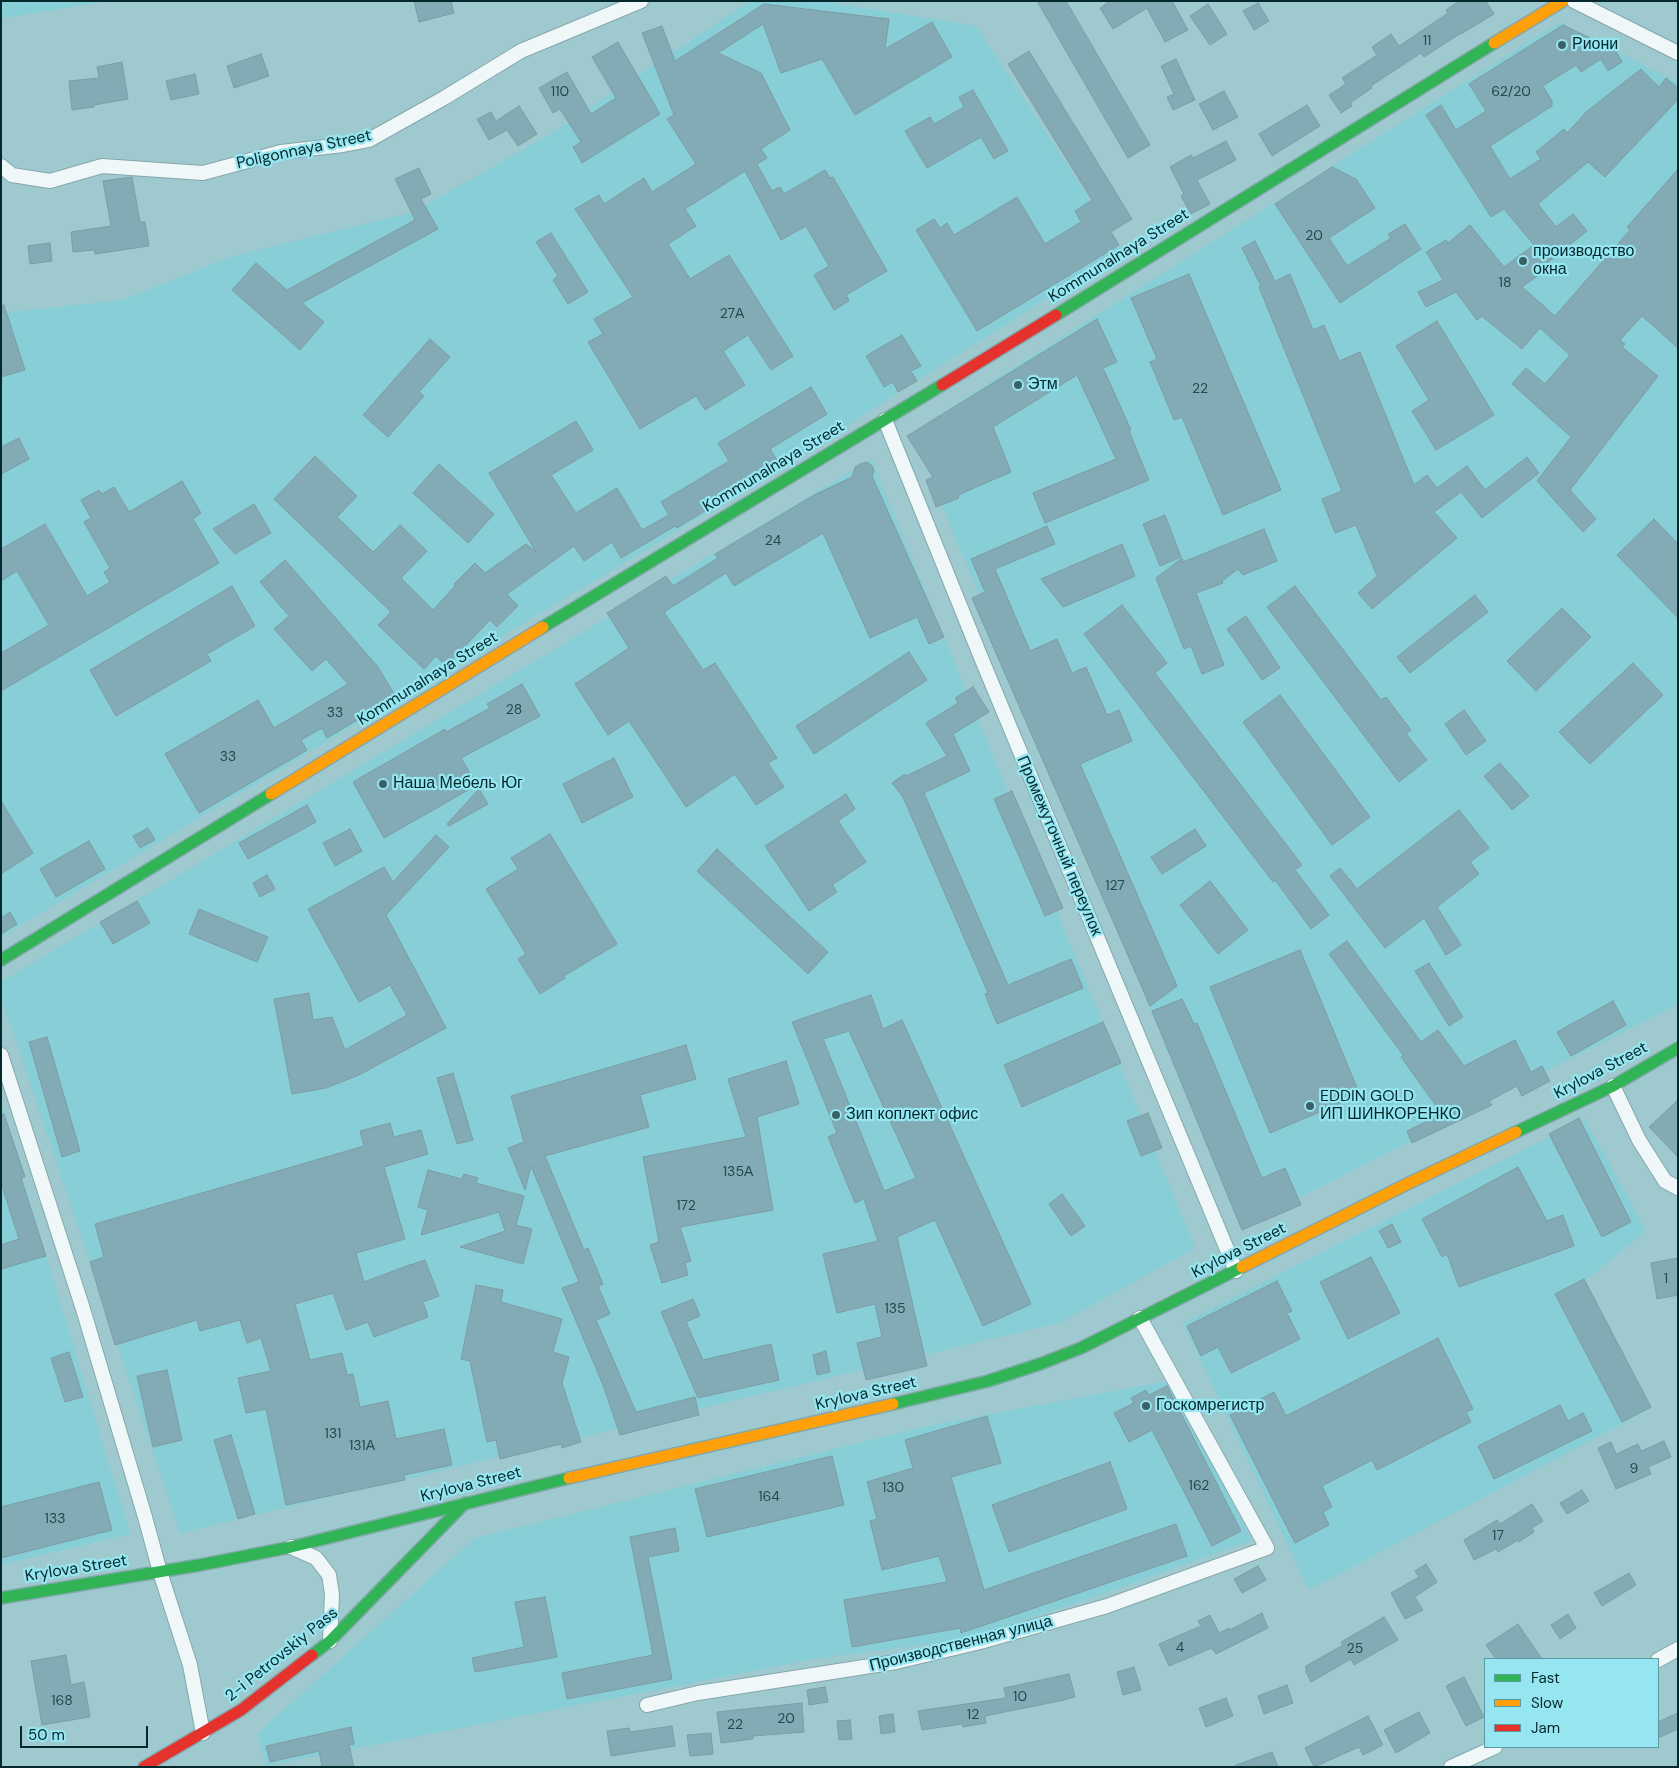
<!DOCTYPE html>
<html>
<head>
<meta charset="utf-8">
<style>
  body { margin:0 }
  #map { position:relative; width:1679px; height:1768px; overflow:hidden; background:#9ecacf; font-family:"DM Sans",sans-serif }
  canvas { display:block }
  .frame { position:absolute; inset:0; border:2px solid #04282c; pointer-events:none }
  .legend { position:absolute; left:1484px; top:1658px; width:175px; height:90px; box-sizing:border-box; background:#96e6f1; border:1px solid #5c9aa2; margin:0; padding:6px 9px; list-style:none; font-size:15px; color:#04282c }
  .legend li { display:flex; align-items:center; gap:10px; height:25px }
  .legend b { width:25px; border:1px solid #5c9aa2 }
  .scale { position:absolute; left:20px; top:1726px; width:128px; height:22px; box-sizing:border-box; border:2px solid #04282c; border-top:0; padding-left:6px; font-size:15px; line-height:18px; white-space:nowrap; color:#04282c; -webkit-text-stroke:4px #96e6f1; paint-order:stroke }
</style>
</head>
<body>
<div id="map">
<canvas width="1679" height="1768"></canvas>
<div class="frame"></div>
<ul class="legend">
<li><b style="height:6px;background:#30b455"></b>Fast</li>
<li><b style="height:6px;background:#ff9f0a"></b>Slow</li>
<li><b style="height:6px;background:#e5322d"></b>Jam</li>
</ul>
<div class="scale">50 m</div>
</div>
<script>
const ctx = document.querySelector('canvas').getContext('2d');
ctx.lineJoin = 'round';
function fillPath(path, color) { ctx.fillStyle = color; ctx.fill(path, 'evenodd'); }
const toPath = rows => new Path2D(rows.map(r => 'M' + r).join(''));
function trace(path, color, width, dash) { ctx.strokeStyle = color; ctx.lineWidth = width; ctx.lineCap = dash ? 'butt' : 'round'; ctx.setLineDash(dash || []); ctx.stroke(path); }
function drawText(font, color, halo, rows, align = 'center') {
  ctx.font = font + ' "DM Sans",sans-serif'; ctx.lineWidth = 4.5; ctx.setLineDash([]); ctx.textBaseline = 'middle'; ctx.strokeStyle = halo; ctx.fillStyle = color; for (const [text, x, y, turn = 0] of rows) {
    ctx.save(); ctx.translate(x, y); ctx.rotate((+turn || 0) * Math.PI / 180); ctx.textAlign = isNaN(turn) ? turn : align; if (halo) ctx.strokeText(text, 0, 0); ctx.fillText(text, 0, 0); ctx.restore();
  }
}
fillPath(toPath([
  [1,1,110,1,1,18],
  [750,1,821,1,976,26,1123,250,747,489,1,937,1,313,123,300,233,256,414,212,531,145,548,136],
  [1560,22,1678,83,1678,1004,1240,1228,912,432],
  [871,459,1195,1248,1062,1322,180,1533,1,996,1,982],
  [1,1105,130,1534,1,1565],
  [1585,1119,1646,1231,1585,1281,1650,1409,1309,1590,1183,1323],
  [1169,1381,1252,1540,1091,1598,963,1640,819,1658,266,1766,257,1734,475,1538,936,1424]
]), '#87ced7');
const building = toPath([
  [414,1,451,1,454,13,419,22,414,1],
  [1037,1,1066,1,1150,145,1128,158,1037,1],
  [1110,1,1172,1,1188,30,1165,42,1147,8,1113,29,1100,8,1110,1],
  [1459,1,1486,1,1494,14,1461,34,1461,33,1424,57,1421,53,1371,86,1372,88,1350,103,1352,106,1341,113,1329,95,1346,84,1342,78,1377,55,1372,47,1391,34,1399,46,1448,13,1446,10,1459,1],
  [1258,3,1269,21,1254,30,1243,11,1258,3],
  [764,4,889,19,885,49,932,22,952,57,855,115,822,59,781,73,763,24,718,53,761,73,790,130,761,149,767,158,757,164,772,191,780,187,784,194,825,170,830,178,833,177,887,271,846,295,849,301,834,310,814,275,829,266,806,226,781,240,745,171,696,202,685,209,696,226,668,244,690,279,729,255,793,356,771,370,748,335,723,351,745,385,705,410,696,396,640,429,588,342,603,334,594,319,633,297,575,209,599,195,604,204,644,178,652,192,696,164,667,119,674,115,642,33,662,26,675,61,764,4],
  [1208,4,1227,34,1210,45,1190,16,1208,4],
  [1563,25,1615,50,1622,62,1608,71,1601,59,1581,72,1576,65,1543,86,1552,101,1552,106,1490,146,1510,179,1541,159,1536,152,1564,129,1567,133,1586,112,1641,69,1659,87,1666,78,1678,88,1678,99,1669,109,1605,177,1588,162,1538,204,1556,227,1573,214,1587,231,1547,263,1550,267,1522,287,1555,316,1630,230,1627,227,1678,169,1678,348,1642,316,1620,340,1625,344,1622,347,1658,376,1570,490,1596,519,1583,532,1537,481,1571,437,1512,384,1526,368,1545,384,1570,355,1540,328,1522,349,1482,316,1477,320,1456,292,1426,307,1418,292,1443,280,1426,252,1446,240,1448,243,1470,225,1504,267,1534,245,1504,209,1491,217,1426,115,1441,105,1456,130,1486,111,1469,84,1563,25],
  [618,42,660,114,582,163,573,147,581,142,560,109,553,113,539,88,567,72,591,114,616,98,592,57,618,42],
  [1029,51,1132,219,1111,232,1119,245,977,331,916,230,934,219,940,228,947,223,954,235,1017,197,1045,244,1081,222,1075,211,1092,200,1008,64,1029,51],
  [261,54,269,76,234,88,227,66,261,54],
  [1176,59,1195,100,1173,110,1167,97,1174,94,1161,66,1176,59],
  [122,62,128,99,94,105,94,107,72,110,69,81,99,78,97,67,122,62],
  [195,74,199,94,171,100,166,81,195,74],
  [973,90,1008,151,994,159,981,137,927,168,905,131,930,117,934,124,964,107,959,97,973,90],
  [1224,91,1238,117,1213,130,1199,104,1224,91],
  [1307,105,1320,126,1272,156,1259,134,1307,105],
  [519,106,537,134,518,146,507,130,489,140,477,119,491,112,496,121,519,106],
  [1226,141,1236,160,1197,180,1210,204,1191,214,1181,196,1184,194,1170,167,1191,155,1193,158,1226,141],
  [1332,167,1356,179,1375,208,1329,238,1347,266,1391,238,1388,234,1405,224,1421,249,1340,303,1275,204,1332,167],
  [419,168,431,194,421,199,438,229,302,303,324,322,300,350,232,290,256,263,287,290,415,220,395,179,419,168],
  [132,177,140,222,145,222,149,246,95,254,94,250,73,252,71,232,111,226,103,181,132,177],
  [551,233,588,292,568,304,553,280,558,276,536,242,551,233],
  [1255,241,1275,281,1290,274,1313,330,1324,325,1339,361,1360,352,1414,485,1427,475,1437,488,1467,466,1485,490,1527,457,1539,473,1482,518,1461,492,1434,512,1457,538,1372,609,1358,593,1377,576,1356,525,1335,533,1322,499,1342,491,1259,287,1261,286,1242,248,1255,241],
  [50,243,52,261,30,264,28,246,50,243],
  [1189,274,1281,490,1223,515,1182,417,1174,420,1150,362,1157,359,1131,298,1189,274],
  [4,305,25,370,1,377,1,306,4,305],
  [1097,319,1117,362,1103,368,1131,430,1129,431,1149,480,1045,523,1033,493,1116,459,1077,375,993,427,1011,472,958,495,959,498,936,507,926,480,933,477,907,436,1097,319],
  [1437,321,1494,415,1436,450,1412,411,1429,400,1396,346,1437,321],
  [902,335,921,366,911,371,917,381,898,392,893,382,884,387,866,356,902,335],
  [430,339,450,357,419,392,424,396,388,437,363,415,430,339],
  [811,387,827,414,770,449,780,465,677,528,675,526,621,558,612,542,584,561,574,546,507,594,518,606,497,627,490,620,446,666,436,656,424,669,378,625,391,612,274,499,315,456,357,496,337,517,373,552,400,525,427,551,401,578,433,610,455,586,454,584,475,563,485,573,526,544,536,552,489,473,576,421,593,450,551,475,576,513,617,488,642,530,669,515,661,502,729,461,718,443,811,387],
  [19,438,29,459,1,474,1,447,19,438],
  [867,462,872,466,874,471,872,476,944,637,929,644,917,617,870,638,823,533,734,586,726,573,664,612,703,670,715,663,777,758,768,763,784,787,756,805,735,774,686,807,629,721,608,735,575,684,629,648,607,613,666,576,673,586,718,558,715,554,814,495,852,477,855,467,860,464,867,462],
  [439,464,494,514,468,543,413,493,439,464],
  [182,481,201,513,193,519,219,563,1,691,1,653,49,625,17,571,1,581,1,549,45,524,87,596,110,582,104,572,110,568,84,522,91,518,81,500,99,490,102,494,114,487,129,512,182,481],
  [254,504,271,533,235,554,213,529,254,504],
  [1165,515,1181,557,1160,566,1143,524,1165,515],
  [1654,519,1678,544,1678,618,1617,555,1654,519],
  [1047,526,1055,544,995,569,1030,651,1057,639,1072,673,1086,667,1107,715,1119,710,1132,741,1080,764,1177,986,1150,1006,972,598,985,592,971,559,1047,526],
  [1264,529,1277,561,1243,575,1238,569,1222,581,1223,583,1196,593,1224,665,1202,674,1191,646,1184,649,1156,578,1182,558,1183,562,1264,529],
  [1122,544,1135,576,1101,591,1063,607,1041,579,1122,544],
  [285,560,378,667,396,697,327,738,322,728,301,740,307,750,199,813,165,754,258,700,274,728,348,684,326,659,312,671,274,629,289,616,260,582,285,560],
  [232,586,255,626,207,654,211,661,116,716,90,670,232,586],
  [1295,586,1381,700,1386,697,1411,730,1406,734,1427,760,1399,782,1267,607,1295,586],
  [1475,595,1488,612,1410,673,1397,657,1475,595],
  [1122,605,1167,663,1155,673,1302,865,1295,870,1329,915,1311,929,1275,880,1273,882,1084,634,1122,605],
  [1562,608,1591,637,1536,691,1507,661,1562,608],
  [1246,616,1280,668,1262,680,1227,629,1246,616],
  [909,652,927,680,814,754,796,726,909,652],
  [1633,663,1663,695,1590,764,1559,732,1633,663],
  [522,684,540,716,461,758,477,785,384,838,353,782,445,729,446,732,490,708,487,704,522,684],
  [973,687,989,712,953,734,970,771,924,793,1008,985,1071,959,1083,988,997,1024,985,994,988,993,903,797,892,783,905,774,906,776,947,756,926,723,958,703,955,698,973,687],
  [1280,695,1370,817,1332,845,1243,722,1280,695],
  [1464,710,1486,741,1466,755,1445,724,1464,710],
  [614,758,633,797,582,823,563,784,614,758],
  [1500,763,1529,796,1512,810,1484,776,1500,763],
  [479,789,488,804,449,826,447,824,479,789],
  [1012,791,1063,908,1045,916,994,799,1012,791],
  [846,794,855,809,838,821,866,862,832,885,837,892,809,911,765,846,846,794],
  [1,801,33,853,1,874,1,801],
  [307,805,316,822,248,859,239,843,307,805],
  [1459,810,1489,848,1470,862,1479,874,1437,907,1461,945,1446,955,1424,918,1385,948,1330,876,1340,868,1357,889,1459,810],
  [148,828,155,840,140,848,133,836,148,828],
  [350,829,362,851,335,866,323,843,350,829],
  [1195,829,1206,846,1162,874,1151,857,1195,829],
  [550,834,617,944,564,976,565,978,540,994,518,959,526,954,486,889,518,869,511,858,550,834],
  [436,835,449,847,386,915,446,1028,359,1075,326,1088,292,1094,274,999,309,993,313,1020,332,1017,345,1050,407,1015,390,985,359,1002,308,909,384,867,393,882,436,835],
  [89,841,105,869,56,897,40,869,89,841],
  [717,849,828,952,808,974,697,871,717,849],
  [267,875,275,889,260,897,253,883,267,875],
  [1210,881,1248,930,1218,954,1180,905,1210,881],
  [137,901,150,923,113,944,100,922,137,901],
  [199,909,268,937,257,962,189,934,199,909],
  [10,912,17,924,1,934,1,918,10,912],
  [1347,941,1421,1042,1438,1030,1464,1066,1515,1040,1531,1072,1542,1066,1550,1081,1522,1096,1517,1086,1489,1101,1492,1105,1412,1143,1407,1131,1442,1114,1401,1057,1403,1055,1329,954,1347,941],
  [1300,950,1360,1095,1270,1133,1210,987,1300,950],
  [1429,963,1463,1017,1449,1026,1415,971,1429,963],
  [871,995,883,1029,902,1020,1031,1304,983,1326,935,1220,897,1237,927,1366,866,1380,857,1343,882,1337,875,1304,837,1313,823,1254,878,1241,864,1199,855,1203,828,1137,837,1133,792,1022,871,995],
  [849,1031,916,1178,884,1191,823,1039,849,1031],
  [1182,999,1194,1024,1197,1023,1262,1178,1285,1168,1301,1205,1242,1230,1152,1011,1182,999],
  [1613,1001,1626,1025,1571,1056,1557,1032,1613,1001],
  [1103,1022,1121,1063,1022,1107,1004,1065,1103,1022],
  [47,1037,80,1151,62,1157,29,1042,47,1037],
  [686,1045,696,1079,640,1095,649,1127,545,1156,584,1250,588,1248,603,1284,598,1286,610,1314,596,1320,636,1412,695,1397,699,1415,620,1435,603,1385,562,1288,579,1282,531,1166,525,1190,508,1148,524,1142,511,1096,686,1045],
  [786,1061,799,1104,757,1117,773,1210,680,1227,691,1261,685,1263,688,1275,662,1283,650,1245,659,1242,643,1157,746,1137,728,1079,786,1061],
  [453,1073,473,1140,457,1144,437,1078,453,1073],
  [1678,1100,1678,1157,1649,1127,1678,1100],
  [1148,1113,1162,1148,1141,1156,1127,1121,1148,1113],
  [4,1114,25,1177,21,1178,46,1256,1,1269,1,1245,19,1239,1,1183,1,1115,4,1114],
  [1579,1118,1631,1222,1602,1237,1549,1134,1579,1118],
  [390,1123,394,1137,421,1130,428,1154,384,1167,405,1239,356,1253,364,1282,412,1264,413,1267,413,1264,425,1260,439,1296,423,1302,428,1317,374,1337,368,1322,346,1330,333,1293,295,1304,310,1360,342,1353,347,1375,353,1374,360,1407,388,1401,396,1439,444,1429,452,1465,404,1475,405,1480,286,1505,266,1409,246,1413,238,1378,271,1371,261,1338,247,1343,240,1320,200,1331,197,1320,115,1345,90,1262,104,1257,95,1224,364,1146,360,1131,390,1123],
  [1518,1167,1547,1221,1563,1215,1574,1246,1459,1287,1447,1254,1442,1257,1422,1219,1518,1167],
  [428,1170,462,1179,464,1174,478,1178,476,1183,524,1196,516,1225,532,1229,523,1264,460,1247,505,1231,499,1212,421,1235,428,1210,418,1207,428,1170],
  [1062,1194,1085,1226,1071,1236,1049,1204,1062,1194],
  [1392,1224,1401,1242,1388,1248,1379,1231,1392,1224],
  [1371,1257,1400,1313,1348,1339,1320,1282,1371,1257],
  [1678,1258,1678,1295,1657,1299,1651,1263,1678,1258],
  [1584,1279,1651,1407,1622,1422,1555,1294,1584,1279],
  [1277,1281,1292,1311,1287,1313,1300,1339,1231,1373,1218,1347,1201,1356,1187,1326,1277,1281],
  [476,1285,503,1290,501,1302,562,1319,553,1352,569,1357,562,1383,581,1442,562,1448,561,1444,500,1459,496,1440,487,1442,470,1361,461,1359,476,1285],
  [693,1299,700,1316,686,1322,703,1360,771,1344,779,1380,698,1398,661,1312,693,1299],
  [1438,1338,1473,1409,1466,1412,1471,1422,1377,1470,1372,1460,1322,1486,1332,1507,1323,1512,1329,1525,1295,1543,1230,1415,1274,1392,1286,1416,1438,1338],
  [826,1351,830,1372,817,1375,813,1355,826,1351],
  [69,1352,83,1397,65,1402,51,1358,69,1352],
  [167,1370,182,1440,153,1447,137,1376,167,1370],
  [1167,1386,1241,1531,1212,1546,1152,1430,1129,1442,1114,1413,1134,1403,1131,1398,1146,1390,1149,1395,1167,1386],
  [1560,1405,1568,1421,1583,1413,1592,1431,1494,1479,1478,1446,1560,1405],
  [987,1416,1001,1463,951,1477,984,1590,1176,1524,1187,1556,961,1633,960,1628,852,1647,844,1600,947,1582,939,1556,882,1570,870,1521,877,1519,867,1482,913,1468,905,1440,987,1416],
  [231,1435,255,1514,238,1519,214,1440,231,1435],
  [1664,1441,1671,1457,1648,1467,1651,1474,1616,1489,1598,1448,1611,1442,1616,1454,1638,1444,1641,1451,1664,1441],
  [832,1456,844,1505,707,1537,695,1489,832,1456],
  [1110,1462,1127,1509,1009,1552,992,1505,1110,1462],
  [99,1482,112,1530,1,1558,1,1507,99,1482],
  [1582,1490,1589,1501,1567,1514,1560,1503,1582,1490],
  [1532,1504,1543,1521,1532,1528,1534,1532,1519,1542,1518,1540,1498,1552,1496,1549,1474,1560,1464,1540,1497,1520,1500,1524,1532,1504],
  [675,1528,679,1551,648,1557,672,1679,567,1699,562,1673,653,1655,630,1537,675,1528],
  [1426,1564,1437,1582,1415,1597,1423,1610,1405,1619,1391,1593,1419,1577,1415,1571,1426,1564],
  [1258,1566,1266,1580,1242,1593,1234,1579,1258,1566],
  [1629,1573,1636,1585,1602,1606,1594,1593,1629,1573],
  [545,1597,557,1657,475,1672,472,1658,524,1647,515,1602,545,1597],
  [1262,1613,1268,1628,1216,1654,1212,1648,1169,1666,1159,1644,1201,1626,1198,1621,1210,1615,1219,1633,1229,1628,1230,1630,1262,1613],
  [1568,1614,1576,1628,1560,1639,1551,1625,1568,1614],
  [1384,1617,1398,1640,1354,1665,1351,1659,1311,1682,1306,1672,1306,1666,1343,1645,1341,1642,1384,1617],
  [1518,1624,1542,1659,1496,1659,1486,1645,1518,1624],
  [66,1655,71,1685,84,1682,90,1717,42,1725,31,1661,66,1655],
  [1134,1667,1141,1690,1123,1695,1117,1672,1134,1667],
  [1069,1674,1075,1697,1060,1701,985,1716,986,1723,963,1727,962,1724,922,1730,918,1711,1006,1698,1004,1688,1069,1674],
  [1464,1677,1484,1717,1466,1726,1446,1686,1464,1677],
  [1287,1685,1293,1703,1264,1714,1258,1696,1287,1685],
  [825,1687,828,1702,809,1705,807,1690,825,1687],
  [1226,1698,1233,1716,1206,1727,1199,1708,1226,1698],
  [802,1703,804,1732,753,1736,753,1739,721,1743,717,1712,802,1703],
  [1419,1712,1430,1733,1396,1753,1384,1730,1419,1712],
  [1678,1713,1678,1729,1658,1738,1658,1722,1678,1713],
  [893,1714,895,1732,881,1734,879,1716,893,1714],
  [1368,1716,1383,1745,1363,1755,1359,1747,1314,1767,1305,1748,1368,1716],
  [850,1720,852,1739,839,1740,837,1721,850,1720],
  [672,1726,675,1746,611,1756,607,1731,629,1728,630,1732,672,1726],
  [351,1727,354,1744,349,1745,354,1767,322,1767,319,1751,270,1762,266,1746,351,1727],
  [711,1733,713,1754,690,1756,687,1735,711,1733],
  [1272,1752,1278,1767,1236,1767,1236,1765,1272,1752]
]);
fillPath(building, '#83abb5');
trace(building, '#7c9da4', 1);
const street = toPath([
  [1574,1,1678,53],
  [1,166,12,175,50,181,102,166,203,173,281,152,343,145,369,140,444,98,521,51,641,1],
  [885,420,982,660,1236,1271],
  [1,1055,83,1309,145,1517,160,1572,190,1665,203,1733],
  [1613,1086,1639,1140,1665,1181,1678,1188],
  [291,1547,316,1558,329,1575,332,1594,330,1641],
  [1658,1660,1678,1649],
  [647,1705,698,1693,896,1662,980,1642,1107,1606,1267,1548,1140,1318],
  [1451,1767,1495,1747]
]);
const fast = toPath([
  [1056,315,1494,43],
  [543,627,942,385],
  [1,960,271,794],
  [1516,1132,1613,1086,1678,1048],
  [893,1404,988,1381,1040,1364,1081,1348,1242,1267],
  [1,1598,200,1565,291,1547,569,1478],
  [312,1655,330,1641,465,1503]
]);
const slow = toPath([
  [1494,43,1563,1],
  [271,794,543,627],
  [1242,1267,1407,1184,1516,1132],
  [569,1478,893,1404]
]);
const jam = toPath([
  [942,385,1056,315],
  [144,1767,241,1710,312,1655]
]);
trace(street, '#84a7ab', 16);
trace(fast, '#84a7ab', 14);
trace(slow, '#84a7ab', 14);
trace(jam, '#84a7ab', 14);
trace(street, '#f0f7f8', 14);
trace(fast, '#30b455', 11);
trace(slow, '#ff9f0a', 11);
trace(jam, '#e5322d', 11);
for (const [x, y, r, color] of [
  [1562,45,5,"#3a6165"],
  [1523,261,5,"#3a6165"],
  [1018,385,5,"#3a6165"],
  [383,784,5,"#3a6165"],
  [1310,1106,5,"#3a6165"],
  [836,1115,5,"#3a6165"],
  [1146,1406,5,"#3a6165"]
]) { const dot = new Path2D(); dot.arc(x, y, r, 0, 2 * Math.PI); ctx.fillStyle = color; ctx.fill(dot); trace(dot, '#96e6f1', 2); }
drawText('14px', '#24494e', null, [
  ["11",1427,41],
  ["110",560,92],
  ["62/20",1511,92],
  ["20",1314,236],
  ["18",1505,283],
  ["27А",732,314],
  ["22",1200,389],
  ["24",773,541],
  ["28",514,710],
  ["33",335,713],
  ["33",228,757],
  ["127",1115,886],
  ["135А",738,1172],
  ["172",686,1206],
  ["1",1666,1279],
  ["135",895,1309],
  ["131",333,1434],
  ["131А",362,1446],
  ["9",1634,1469],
  ["162",1199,1486],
  ["130",893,1488],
  ["164",769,1497],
  ["133",55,1519],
  ["17",1498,1536],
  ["4",1180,1648],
  ["25",1355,1649],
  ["10",1020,1697],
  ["168",62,1701],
  ["12",973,1715],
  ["20",786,1719],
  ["22",735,1725]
]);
drawText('16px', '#04282c', '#96e6f1', [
  ["Риони",1572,45],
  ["производство",1533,252],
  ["окна",1533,270],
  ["Этм",1028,385],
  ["Наша Мебель Юг",393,784],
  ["EDDIN GOLD",1320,1097],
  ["ИП ШИНКОРЕНКО",1320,1115],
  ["Зип коплект офис",846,1115],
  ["Госкомрегистр",1156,1406]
], 'left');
drawText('16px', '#04282c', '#96e6f1', [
  ["Poligonnaya Street",304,150,-12],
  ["Kommunalnaya Street",1119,256,-32],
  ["Kommunalnaya Street",774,467,-31],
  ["Kommunalnaya Street",428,679,-32],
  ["Промежуточный переулок",1059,846,67],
  ["Krylova Street",1601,1071,-28],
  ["Krylova Street",1239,1251,-27],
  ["Krylova Street",866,1394,-13],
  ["Krylova Street",471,1485,-14],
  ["Krylova Street",76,1569,-9],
  ["Производственная улица",961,1644,-14],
  ["2-i Petrovskiy Pass",282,1655,-39]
]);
</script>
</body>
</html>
